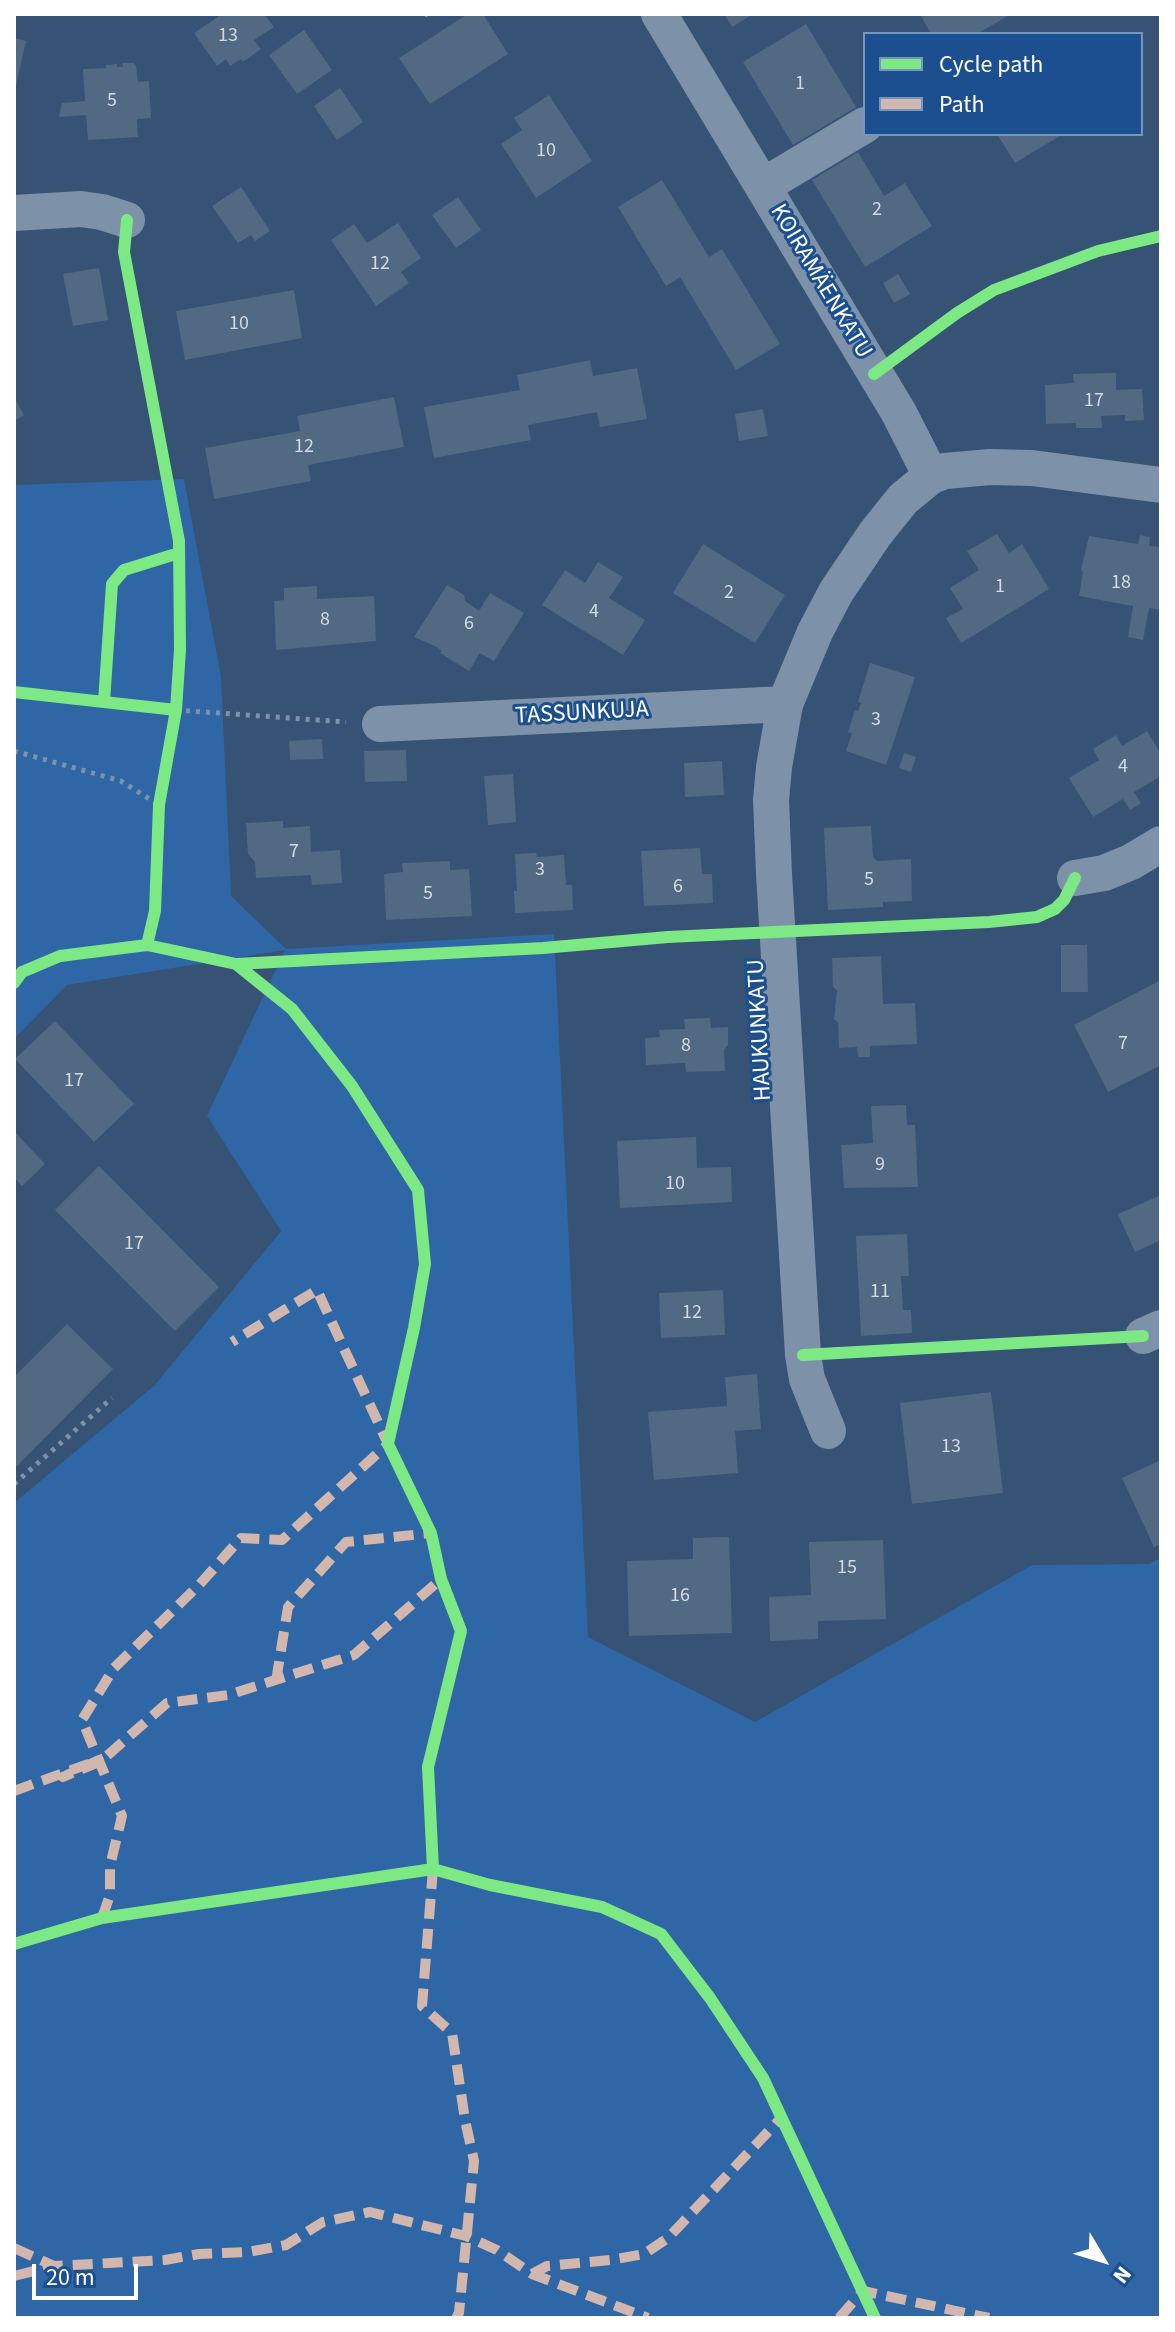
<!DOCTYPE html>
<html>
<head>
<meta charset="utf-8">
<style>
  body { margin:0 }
  #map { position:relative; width:1175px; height:2332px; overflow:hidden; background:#365274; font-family:"Source Sans 3",sans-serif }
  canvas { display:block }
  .frame { position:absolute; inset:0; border:16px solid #fff; pointer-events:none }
  .legend { position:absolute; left:863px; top:32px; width:280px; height:104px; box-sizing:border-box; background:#1b4f8f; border:2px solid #7695bc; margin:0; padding:10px 14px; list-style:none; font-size:24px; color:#fff }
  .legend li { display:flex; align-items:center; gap:16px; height:40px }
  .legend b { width:40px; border:2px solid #7695bc }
  .north { position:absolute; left:1063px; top:2220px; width:80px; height:80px; -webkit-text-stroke:6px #1b4f8f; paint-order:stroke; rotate:128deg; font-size:22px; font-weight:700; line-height:32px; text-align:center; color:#fff }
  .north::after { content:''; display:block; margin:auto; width:28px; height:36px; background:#fff; clip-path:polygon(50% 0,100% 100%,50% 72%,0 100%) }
  .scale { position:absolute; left:32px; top:2264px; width:106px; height:36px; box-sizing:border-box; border:4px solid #fff; border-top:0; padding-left:10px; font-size:24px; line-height:28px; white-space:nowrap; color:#fff; -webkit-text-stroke:6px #1b4f8f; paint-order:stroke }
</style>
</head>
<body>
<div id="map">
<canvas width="1175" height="2332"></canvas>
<div class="frame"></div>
<ul class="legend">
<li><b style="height:10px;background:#7ce984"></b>Cycle path</li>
<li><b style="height:10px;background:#d1b7ad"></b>Path</li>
</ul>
<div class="north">N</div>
<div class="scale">20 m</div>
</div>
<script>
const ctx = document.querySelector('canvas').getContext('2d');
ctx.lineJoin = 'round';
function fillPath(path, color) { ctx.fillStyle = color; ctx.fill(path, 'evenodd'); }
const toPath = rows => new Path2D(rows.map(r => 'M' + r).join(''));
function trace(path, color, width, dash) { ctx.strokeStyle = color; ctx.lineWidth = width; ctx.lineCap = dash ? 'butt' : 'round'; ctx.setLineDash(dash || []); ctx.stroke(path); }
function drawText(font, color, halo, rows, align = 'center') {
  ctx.font = font + ' "Source Sans 3",sans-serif'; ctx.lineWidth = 6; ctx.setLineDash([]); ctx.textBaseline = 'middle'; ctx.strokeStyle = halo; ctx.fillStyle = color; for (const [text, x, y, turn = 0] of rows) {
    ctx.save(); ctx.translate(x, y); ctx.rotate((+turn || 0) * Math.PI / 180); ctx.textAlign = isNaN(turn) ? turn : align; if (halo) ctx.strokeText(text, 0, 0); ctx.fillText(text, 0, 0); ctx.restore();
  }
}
fillPath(toPath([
  [184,479,221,677,231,896,286,949,554,934,588,1637,755,1722,1032,1565,1149,1564,1161,1558,1161,2318,14,2318,14,1503,155,1385,281,1231,207,1116,285,950,67,985,14,1039,14,485]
]), '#2f66a5');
fillPath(toPath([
  [222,14,264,14,274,27,254,40,261,49,243,62,241,59,230,66,226,59,217,66,194,33],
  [468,14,483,14,508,54,430,104,399,58],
  [724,14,753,14,732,27],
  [920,14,1011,14,977,34,931,34],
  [806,24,856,107,793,145,743,62],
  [304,30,332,70,297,94,269,55],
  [14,38,26,41,15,90,14,90],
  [122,63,134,63,136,66,138,82,149,81,151,118,137,119,138,137,88,140,86,115,59,117,62,103,85,101,83,69,106,68,106,65,117,64,117,67,123,67],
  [340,88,363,122,337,140,314,106],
  [549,95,592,161,536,198,501,144,522,130,514,118],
  [997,134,1063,134,1015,163],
  [858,152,884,196,905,183,932,226,865,267,812,180],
  [662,180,709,257,722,249,780,344,736,370,680,277,666,286,618,207],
  [241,187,270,231,255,241,251,235,238,243,212,206],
  [458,197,481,230,456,248,432,215],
  [398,223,421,258,401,272,409,283,376,306,331,240,354,224,367,243],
  [99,268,108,320,73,326,63,274],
  [898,274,910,294,894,303,883,283],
  [294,290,302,338,185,360,176,311],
  [590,360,593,376,637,368,647,419,600,427,597,412,528,425,531,440,434,458,424,407,520,390,517,375],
  [1116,373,1116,390,1142,389,1144,420,1125,421,1125,415,1101,416,1102,428,1076,428,1076,423,1046,424,1045,385,1074,383,1073,374],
  [14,397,24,415,14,421],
  [394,397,404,447,308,465,311,481,214,499,205,448,300,431,297,416],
  [763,409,768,436,739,441,735,414],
  [997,534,1009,553,1022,544,1049,589,961,643,946,618,963,609,950,588,979,570,967,551],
  [1140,535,1150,537,1149,546,1161,547,1161,610,1149,608,1143,640,1128,637,1133,606,1079,596,1083,572,1081,570,1089,536,1138,544],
  [703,544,785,595,755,643,673,593],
  [598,562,623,577,609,598,645,620,623,655,542,605,565,570,585,583],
  [447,585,464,595,465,601,479,611,490,593,524,613,494,661,480,653,469,671,440,653,442,651,435,646,414,637],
  [317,586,317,599,374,596,376,641,276,650,274,601,284,600,284,588],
  [870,663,915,677,886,765,846,751,852,733,848,732,855,710,858,711,861,703,858,702],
  [1147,731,1161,754,1161,776,1134,792,1141,803,1130,810,1123,799,1093,817,1069,778,1099,760,1093,749,1116,735,1122,746],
  [322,739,323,759,290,760,289,741],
  [406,750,407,781,365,782,364,751],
  [904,753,916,757,911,772,899,768],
  [722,761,724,795,685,797,684,763],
  [513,774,516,822,488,825,484,776],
  [283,821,283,828,310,826,311,852,340,850,342,883,312,885,311,875,256,878,255,862,248,854,246,823],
  [871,826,873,857,877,861,911,859,912,901,883,902,883,907,828,910,824,828],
  [700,848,702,874,712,874,713,903,644,906,641,851],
  [536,853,537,857,564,855,566,885,572,885,573,910,515,913,514,891,517,891,515,854],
  [450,861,450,870,469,869,472,916,386,920,384,874,403,872,402,863],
  [1061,945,1087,945,1088,992,1061,992],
  [881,956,883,1004,915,1003,917,1044,870,1046,870,1057,858,1057,857,1047,839,1048,838,1022,834,1019,837,990,833,987,832,958],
  [1161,980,1161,1065,1108,1092,1074,1025],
  [710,1018,711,1028,728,1027,728,1045,724,1050,725,1071,686,1072,685,1063,646,1065,645,1038,660,1037,659,1030,685,1029,684,1019],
  [55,1021,134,1104,94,1142,15,1059],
  [906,1105,907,1125,915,1125,918,1187,844,1188,841,1145,873,1143,871,1106],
  [14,1131,45,1164,22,1186,14,1177],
  [696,1137,697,1168,731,1167,732,1202,620,1208,617,1141],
  [99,1166,219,1287,175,1331,55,1210],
  [1161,1195,1161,1240,1135,1252,1118,1214],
  [907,1234,909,1276,901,1276,903,1310,911,1310,912,1333,861,1336,856,1236],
  [723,1290,725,1335,661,1338,659,1293],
  [67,1324,113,1369,17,1466,14,1463,14,1377],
  [757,1374,761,1429,735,1431,738,1473,654,1480,648,1412,727,1406,725,1377],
  [991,1392,1003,1493,912,1504,900,1403],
  [1161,1460,1161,1544,1154,1547,1122,1478],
  [729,1537,732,1633,629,1636,627,1561,693,1559,693,1538],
  [883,1540,886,1619,818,1621,818,1639,770,1641,769,1597,811,1595,809,1542]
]), '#526984');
trace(toPath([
  [426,14,428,16],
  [176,710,346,722],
  [14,751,121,781,159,805],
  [14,1484,112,1398]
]), '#7d92a8', 5, [4, 6]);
trace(toPath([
  [659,14,899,413,931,476,945,471,990,467,1032,468,1161,485],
  [763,186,865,125],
  [14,213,81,209,102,212,127,220],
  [380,724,785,704],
  [1075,878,1104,873,1131,862,1161,844],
  [1143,1336,1161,1328],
  [828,1431,807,1379,803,1355,774,874,771,800,774,767,785,704,815,632,836,592,875,534,903,499,931,476]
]), '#7d92a8', 36);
trace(toPath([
  [276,1681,288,1607,346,1542,431,1533],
  [14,1791,99,1760,63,1777,101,1761,167,1703,228,1695,354,1655,441,1579],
  [433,1869,422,2006,452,2033,465,2120,474,2161,459,2313,456,2318],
  [102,1918,110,1895,110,1866,122,1816,82,1720,114,1668,199,1585,241,1538,282,1540,388,1444,317,1290,232,1342],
  [14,2248,54,2266],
  [532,2274,547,2266,610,2260,644,2254,668,2238,781,2118],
  [14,2276,54,2266,165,2260,199,2254,248,2252,286,2245,323,2222,370,2212,466,2236,497,2250,532,2274,648,2318],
  [839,2318,863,2291,989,2318]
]), '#d1b7ad', 10, [20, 10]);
trace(toPath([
  [127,220,124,252,179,541,180,650,176,710,159,805,155,911,147,945],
  [874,374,957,313,994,290,1098,251,1161,236],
  [14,692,176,710],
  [104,702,112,584,124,570,179,553],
  [236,964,292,1009,352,1086,418,1190,425,1264,414,1328,388,1444,431,1533,441,1579,461,1631,428,1767,433,1869],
  [14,983,22,972,60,956,147,945,236,964,543,948,668,937,989,922,1037,917,1055,909,1064,900,1075,878],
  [803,1355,1143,1336],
  [14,1944,102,1918,433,1869,490,1885,602,1907,661,1934,710,1998,763,2078,875,2318]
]), '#7ce984', 12);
drawText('20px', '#d4dae0', null, [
  ["13",228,37],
  ["1",800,85],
  ["5",112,102],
  ["10",546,152],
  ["2",877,211],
  ["12",380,265],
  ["10",239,325],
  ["17",1094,402],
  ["12",304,448],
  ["18",1121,584],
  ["1",1000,588],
  ["2",729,594],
  ["4",594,613],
  ["8",325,621],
  ["6",469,625],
  ["3",876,721],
  ["4",1123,768],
  ["7",294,853],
  ["3",540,871],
  ["5",869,881],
  ["6",678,888],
  ["5",428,895],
  ["7",1123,1045],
  ["8",686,1047],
  ["17",74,1082],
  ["9",880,1166],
  ["10",675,1185],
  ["17",134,1245],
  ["11",880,1293],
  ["12",692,1314],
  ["13",951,1448],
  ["15",847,1569],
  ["16",680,1597]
]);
drawText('24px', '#fff', '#1b4f8f', [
  ["KOIRAMÄENKATU",820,282,59],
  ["TASSUNKUJA",582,714,-3],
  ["HAUKUNKATU",761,1030,-93]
]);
</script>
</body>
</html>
